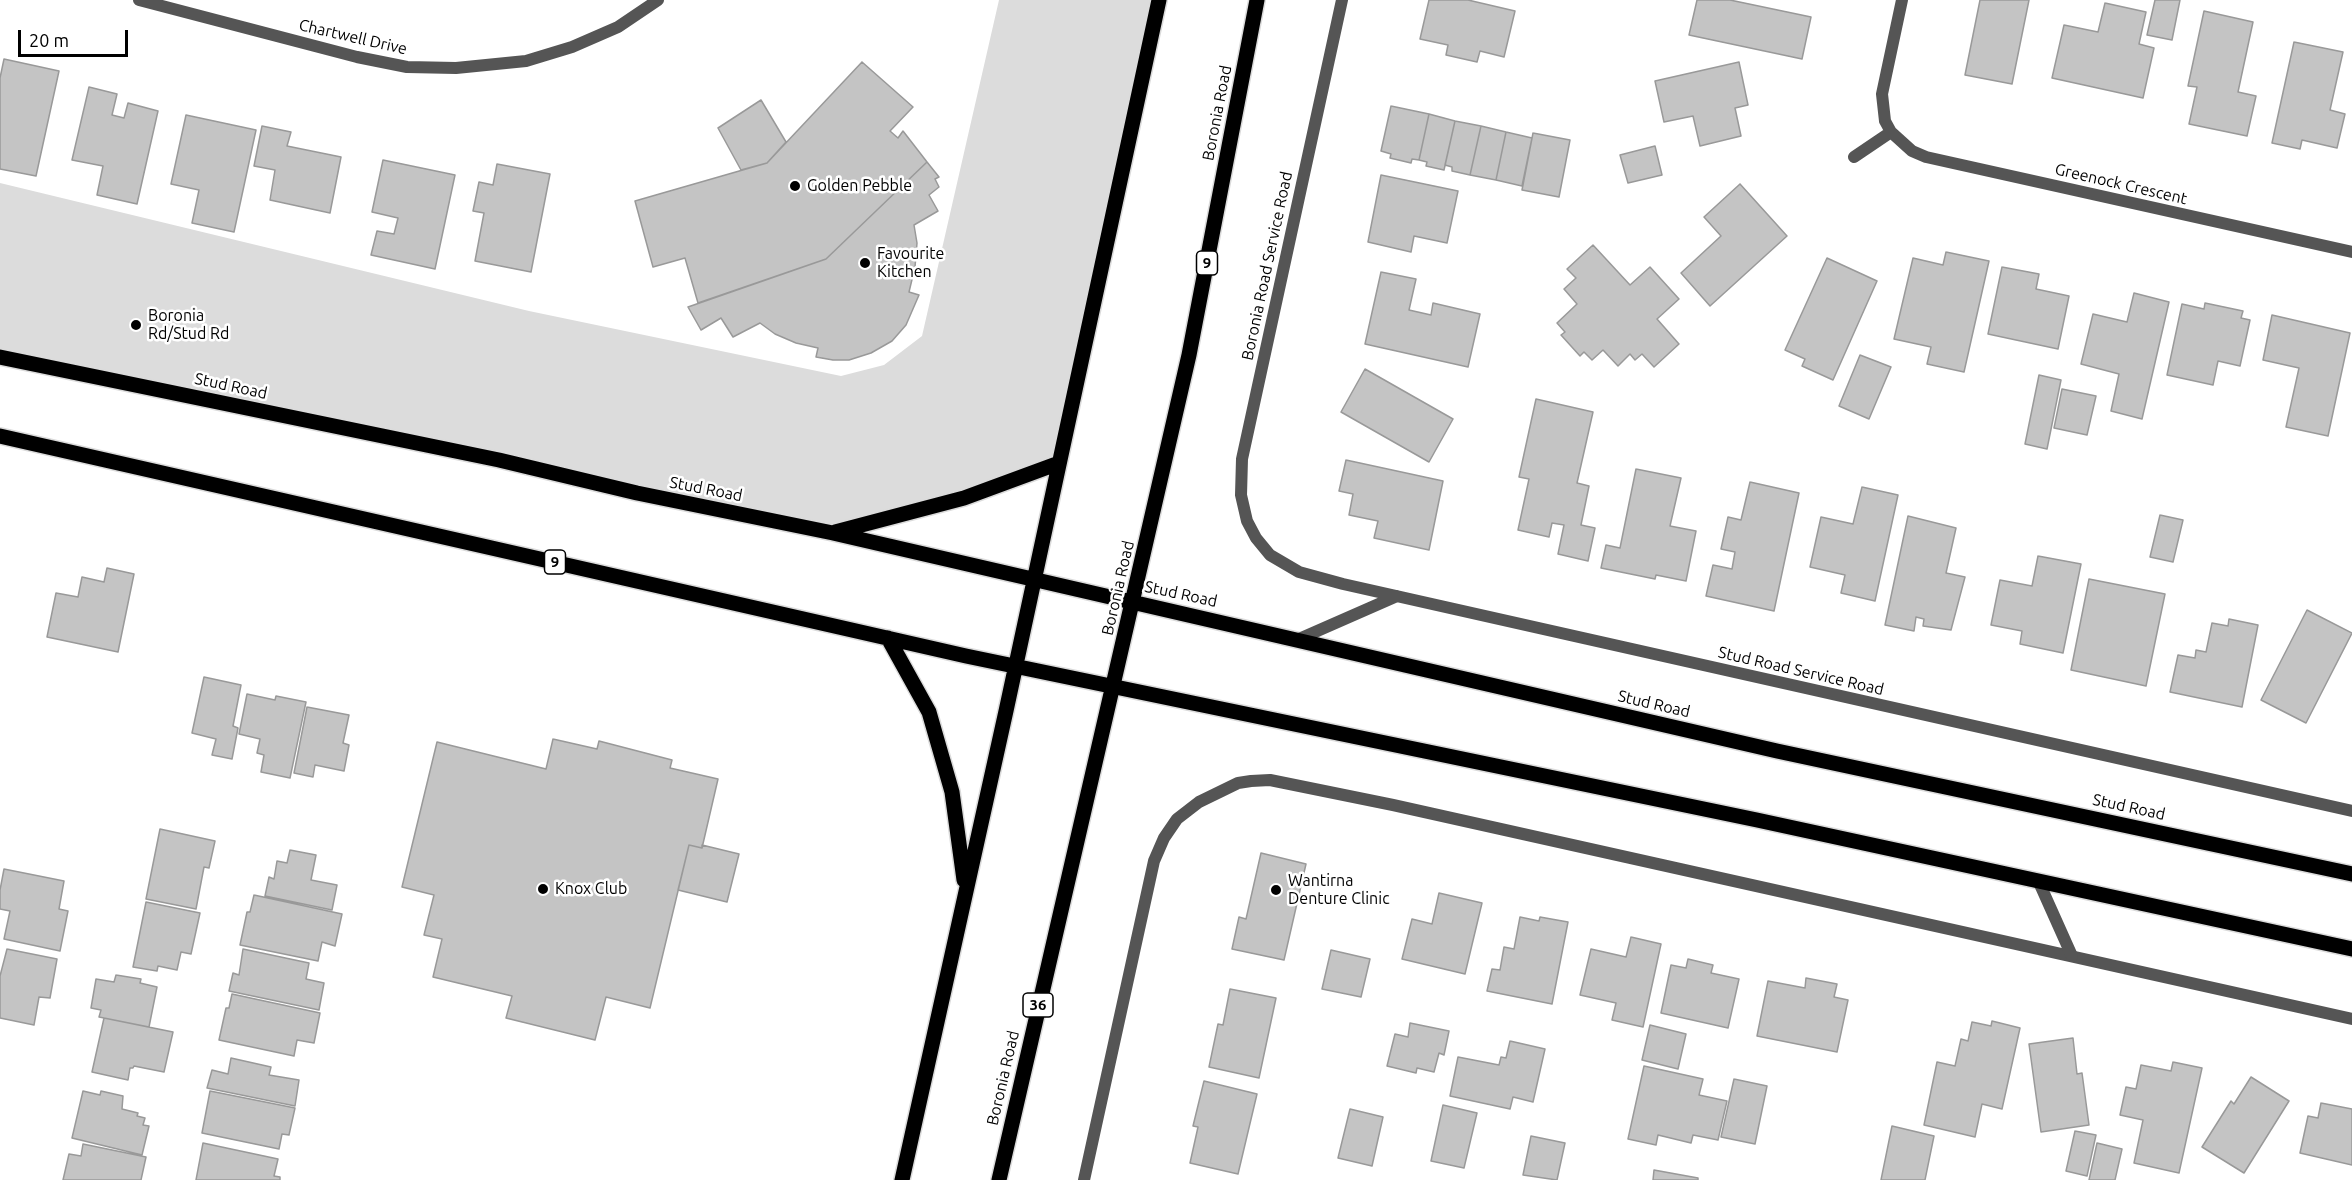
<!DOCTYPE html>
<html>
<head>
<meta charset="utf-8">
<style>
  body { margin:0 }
  #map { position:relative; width:2352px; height:1180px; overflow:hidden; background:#fff; font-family:Ubuntu,sans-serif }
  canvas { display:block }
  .scale { position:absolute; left:18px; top:30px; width:110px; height:27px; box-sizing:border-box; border:3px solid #000; border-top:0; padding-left:8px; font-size:18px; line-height:21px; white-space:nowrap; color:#000; -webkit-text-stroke:4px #fff; paint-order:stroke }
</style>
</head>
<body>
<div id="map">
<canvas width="2352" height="1180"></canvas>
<div class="scale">20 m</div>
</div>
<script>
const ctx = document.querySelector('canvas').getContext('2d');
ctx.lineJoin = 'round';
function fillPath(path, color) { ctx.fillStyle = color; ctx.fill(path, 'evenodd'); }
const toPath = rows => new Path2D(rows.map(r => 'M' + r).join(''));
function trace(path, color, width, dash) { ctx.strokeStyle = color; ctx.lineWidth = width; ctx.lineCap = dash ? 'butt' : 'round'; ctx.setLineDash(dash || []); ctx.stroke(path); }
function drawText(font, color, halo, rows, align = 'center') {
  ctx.font = font + ' Ubuntu,sans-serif'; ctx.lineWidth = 5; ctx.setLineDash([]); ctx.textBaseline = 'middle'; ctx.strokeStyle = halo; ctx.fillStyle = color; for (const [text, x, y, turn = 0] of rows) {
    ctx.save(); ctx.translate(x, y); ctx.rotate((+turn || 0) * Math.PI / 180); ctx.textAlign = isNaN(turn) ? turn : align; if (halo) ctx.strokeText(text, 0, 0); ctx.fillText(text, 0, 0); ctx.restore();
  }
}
fillPath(toPath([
  [999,0,1159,0,1059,463,833,533,0,357,0,183,529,311,841,376,884,365,922,336]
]), '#dcdcdc');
const building = toPath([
  [1429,0,1468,0,1515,11,1504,57,1480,51,1477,62,1446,55,1448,45,1420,39,1429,0],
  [1697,0,1730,0,1811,17,1802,59,1689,35,1697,0],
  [1980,0,2029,0,2012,84,1965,75,1980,0],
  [2155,0,2180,0,2172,40,2147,35,2155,0],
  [2105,3,2146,12,2139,44,2154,48,2143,98,2052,78,2064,25,2098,32,2105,3],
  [2204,11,2253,22,2238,92,2256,96,2247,136,2189,124,2197,87,2188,86,2204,11],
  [2294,42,2343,52,2330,110,2345,114,2337,148,2302,140,2300,149,2272,143,2294,42],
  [4,59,59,71,36,176,0,169,0,78,4,59],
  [862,62,913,107,890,131,898,138,903,131,927,162,826,259,698,303,685,258,653,267,635,201,767,163,862,62],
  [1739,62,1748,105,1735,108,1741,136,1700,146,1693,116,1664,122,1655,81,1739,62],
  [89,87,117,94,112,115,124,118,128,103,158,111,137,204,97,195,103,166,72,160,89,87],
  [761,100,786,142,767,163,741,170,718,128,761,100],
  [1391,106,1429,114,1419,160,1412,159,1411,163,1390,158,1391,154,1381,151,1391,106],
  [1429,114,1455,121,1444,170,1426,166,1427,162,1419,160,1429,114],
  [186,115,256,130,234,232,192,223,199,190,171,184,186,115],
  [1455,121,1481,126,1470,175,1452,171,1452,167,1445,165,1455,121],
  [262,126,291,132,287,146,341,157,330,213,270,200,275,170,254,166,262,126],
  [1481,126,1506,132,1496,180,1470,175,1481,126],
  [1506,132,1532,138,1522,186,1496,180,1506,132],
  [1533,133,1570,140,1559,197,1522,190,1533,133],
  [1655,146,1662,175,1628,183,1620,155,1655,146],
  [383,160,455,175,435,269,371,255,377,231,394,234,398,218,372,212,383,160],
  [927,162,939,177,935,179,939,187,929,195,938,211,914,225,917,243,915,267,909,292,919,295,906,325,892,341,871,353,849,360,833,360,816,357,818,348,796,343,775,334,760,323,733,337,721,318,701,330,688,307,826,259,927,162],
  [497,164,550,174,531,272,475,261,484,213,473,211,479,182,493,185,497,164],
  [1381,175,1458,191,1447,243,1414,236,1411,252,1368,242,1381,175],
  [1740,184,1787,236,1710,306,1681,273,1721,236,1704,217,1740,184],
  [1593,245,1630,285,1650,267,1679,299,1657,319,1679,344,1654,367,1642,354,1635,360,1630,354,1618,366,1603,350,1592,360,1584,352,1580,356,1561,335,1565,332,1557,323,1577,304,1564,289,1576,278,1567,269,1593,245],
  [1946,252,1989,261,1964,372,1927,364,1931,347,1894,339,1913,258,1943,265,1946,252],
  [1827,258,1877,281,1833,380,1802,366,1805,359,1785,350,1827,258],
  [2002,267,2039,274,2036,289,2069,296,2058,349,1988,334,2002,267],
  [1381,272,1416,279,1409,310,1431,315,1433,303,1480,314,1468,367,1365,344,1381,272],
  [2134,293,2169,302,2142,419,2111,411,2119,374,2081,364,2093,314,2127,322,2134,293],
  [2205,303,2243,311,2241,318,2250,320,2240,366,2218,361,2213,385,2167,375,2182,304,2204,309,2205,303],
  [2272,315,2350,333,2328,436,2286,427,2299,368,2263,360,2272,315],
  [1860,355,1891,367,1869,419,1839,406,1860,355],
  [1365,369,1453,419,1429,462,1341,412,1365,369],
  [2039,375,2061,380,2047,449,2025,444,2039,375],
  [2062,389,2096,396,2087,435,2054,428,2062,389],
  [1536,399,1593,412,1577,483,1589,486,1581,525,1595,528,1588,561,1558,554,1564,525,1552,523,1549,537,1518,530,1529,479,1519,477,1536,399],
  [1346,460,1443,481,1429,550,1374,538,1378,521,1349,515,1353,494,1339,491,1346,460],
  [1636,469,1681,478,1670,526,1696,531,1686,581,1656,575,1655,579,1601,568,1606,545,1620,548,1636,469],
  [1750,482,1799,493,1774,611,1706,596,1713,565,1732,569,1735,552,1721,549,1728,517,1741,520,1750,482],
  [1862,487,1898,495,1875,601,1841,593,1845,575,1810,567,1821,517,1853,524,1862,487],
  [2160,515,2183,520,2173,562,2150,557,2160,515],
  [1908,516,1956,528,1946,573,1965,577,1951,630,1923,626,1924,619,1916,617,1914,631,1885,625,1908,516],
  [2038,556,2081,564,2063,653,2020,644,2022,631,1991,625,2000,580,2032,586,2038,556],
  [107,568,134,574,118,652,47,637,56,593,78,597,82,577,104,582,107,568],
  [2089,579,2165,594,2146,686,2071,670,2089,579],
  [2307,610,2352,633,2306,723,2261,700,2307,610],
  [2229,619,2258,625,2242,707,2170,692,2178,655,2195,658,2196,650,2206,652,2212,623,2228,626,2229,619],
  [204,677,241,685,233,726,238,728,232,759,212,755,216,739,192,733,204,677],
  [247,694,275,700,276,696,306,702,290,778,261,772,264,755,257,753,260,739,239,734,247,694],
  [307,707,349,715,343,743,349,745,344,771,315,765,313,777,294,773,307,707],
  [553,739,597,749,599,741,672,760,670,768,718,779,702,848,689,845,650,1008,606,997,595,1040,506,1018,512,996,433,977,442,939,424,935,434,895,402,887,437,742,546,769,553,739],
  [160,829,215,841,209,868,204,867,196,909,146,899,160,829],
  [689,845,702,848,702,845,739,854,727,902,678,890,689,845],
  [290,850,316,855,311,880,337,885,332,910,265,896,269,877,274,879,277,861,287,863,290,850],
  [1261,853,1306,864,1284,960,1232,949,1239,917,1246,919,1261,853],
  [4,869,64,881,59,909,68,911,60,951,4,939,10,911,0,909,0,890,4,869],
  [1439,893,1482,903,1465,974,1402,959,1412,919,1432,924,1439,893],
  [254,895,342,914,335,946,322,942,318,961,240,945,247,912,250,912,254,895],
  [146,902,200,913,191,954,181,952,177,970,158,966,157,971,133,967,146,902],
  [1520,917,1539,921,1540,917,1568,922,1552,1004,1487,991,1492,969,1500,970,1504,947,1514,949,1520,917],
  [1631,937,1661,944,1643,1027,1612,1020,1616,1003,1580,995,1591,949,1626,957,1631,937],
  [7,949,57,959,50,998,39,997,34,1025,0,1018,0,976,7,949],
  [243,949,309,963,306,979,324,983,319,1010,229,991,233,973,239,975,243,949],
  [1331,950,1370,959,1361,997,1322,989,1331,950],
  [1688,959,1713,965,1711,973,1739,979,1728,1028,1661,1013,1671,965,1686,968,1688,959],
  [116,975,141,979,140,983,157,987,149,1027,99,1017,101,1010,91,1008,96,979,114,982,116,975],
  [1806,978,1837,984,1834,997,1848,1000,1837,1052,1757,1036,1768,981,1805,988,1806,978],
  [1230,989,1276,998,1259,1078,1209,1067,1218,1024,1223,1025,1230,989],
  [232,994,320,1013,314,1043,297,1040,294,1056,219,1040,226,1008,229,1008,232,994],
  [104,1018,173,1032,164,1072,134,1066,133,1068,130,1068,128,1080,92,1072,104,1018],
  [1992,1021,2020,1028,2002,1109,1982,1104,1975,1137,1924,1125,1937,1062,1955,1066,1961,1039,1968,1041,1972,1022,1991,1026,1992,1021],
  [1410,1023,1449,1031,1444,1055,1439,1053,1434,1072,1417,1068,1416,1073,1387,1066,1395,1034,1408,1037,1410,1023],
  [1650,1025,1686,1034,1678,1069,1642,1060,1650,1025],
  [2073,1038,2077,1074,2082,1073,2089,1125,2041,1132,2029,1044,2073,1038],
  [1510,1041,1545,1049,1533,1102,1513,1097,1510,1109,1450,1096,1458,1057,1499,1065,1501,1057,1506,1058,1510,1041],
  [231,1058,271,1067,269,1075,299,1080,295,1106,207,1088,212,1070,228,1074,231,1058],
  [2173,1062,2202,1068,2179,1173,2134,1163,2143,1120,2120,1115,2126,1087,2136,1089,2141,1065,2171,1071,2173,1062],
  [1644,1066,1703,1079,1699,1095,1727,1101,1718,1140,1693,1135,1691,1143,1658,1135,1656,1145,1628,1139,1644,1066],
  [2251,1077,2289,1101,2244,1173,2202,1147,2231,1101,2234,1104,2251,1077],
  [1734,1079,1767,1086,1755,1144,1721,1137,1734,1079],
  [1204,1081,1257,1094,1238,1174,1190,1163,1198,1127,1193,1126,1204,1081],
  [83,1091,100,1095,101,1091,123,1096,122,1109,138,1113,137,1116,145,1118,143,1125,149,1126,142,1155,72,1138,83,1091],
  [210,1091,295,1108,289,1135,282,1134,279,1149,202,1133,210,1091],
  [2321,1103,2352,1109,2352,1165,2300,1153,2308,1116,2318,1118,2321,1103],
  [1443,1105,1477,1113,1464,1168,1431,1161,1443,1105],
  [1350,1109,1383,1117,1372,1166,1338,1158,1350,1109],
  [1892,1126,1934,1136,1925,1180,1881,1180,1892,1126],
  [2075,1131,2096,1135,2087,1176,2066,1171,2075,1131],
  [1531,1136,1565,1143,1557,1180,1523,1175,1531,1136],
  [203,1143,278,1159,274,1176,280,1177,280,1180,196,1180,203,1143],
  [2097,1143,2122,1149,2115,1180,2089,1180,2097,1143],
  [83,1144,146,1157,141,1180,63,1180,69,1154,81,1156,83,1144],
  [1654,1170,1698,1178,1698,1180,1653,1180,1654,1170]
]);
fillPath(building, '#c4c4c4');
trace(building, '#999', 1.5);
const primary = toPath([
  [0,357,499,460,637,493,833,533,1777,751,2352,874],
  [0,436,966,656,1757,820,2352,949],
  [835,532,964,498,1059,463],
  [888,638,929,712,952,792,964,880],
  [902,1180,1006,711,1159,0],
  [999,1180,1189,355,1257,0]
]);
trace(primary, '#dbdbdb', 18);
trace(toPath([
  [1084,1180,1154,861,1164,838,1177,819,1199,802,1238,783,1251,781,1270,780,1393,805,2352,1019]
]), '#555', 12);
trace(toPath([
  [139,0,357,57,407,67,456,68,526,61,572,47,618,27,658,0],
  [1342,0,1242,459,1241,495,1247,521,1256,538,1270,555,1299,572,1343,584,2352,811],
  [1891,132,1885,121,1882,94,1902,0],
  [1854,157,1891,132,1912,151,1926,157,2352,252],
  [1299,639,1397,596],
  [2038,880,2072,956]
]), '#555', 12);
trace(primary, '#000', 15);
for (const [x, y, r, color] of [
  [795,186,6,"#000"],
  [865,263,6,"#000"],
  [136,325,6,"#000"],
  [543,889,6,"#000"],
  [1276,890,6,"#000"]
]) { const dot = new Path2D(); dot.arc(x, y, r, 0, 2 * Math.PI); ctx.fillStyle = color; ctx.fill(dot); trace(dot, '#fff', 2); }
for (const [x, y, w] of [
  [1207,263,21],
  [555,562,21],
  [1038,1005,30]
]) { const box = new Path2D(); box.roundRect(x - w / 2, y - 12, w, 24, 4.5); ctx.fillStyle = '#fff'; ctx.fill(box); trace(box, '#000', 1.5); }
drawText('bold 15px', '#000', null, [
  ["9",1207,263],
  ["9",555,562],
  ["36",1038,1005]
]);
drawText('16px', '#000', '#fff', [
  ["Chartwell Drive",353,37,13],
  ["Boronia Road",1217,113,-79],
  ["Greenock Crescent",2121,184,13],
  ["Boronia Road Service Road",1267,266,-78],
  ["Stud Road",231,386,12],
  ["Stud Road",706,489,11],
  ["Boronia Road",1118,588,-77],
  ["Stud Road",1181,594,12],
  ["Stud Road Service Road",1801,671,13],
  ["Stud Road",1654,704,13],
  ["Stud Road",2129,807,12],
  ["Boronia Road",1003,1078,-77]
]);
drawText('16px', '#000', '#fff', [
  ["Golden Pebble",807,186],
  ["Favourite",877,254],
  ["Kitchen",877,272],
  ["Boronia",148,316],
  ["Rd/Stud Rd",148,334],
  ["Wantirna",1288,881],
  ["Denture Clinic",1288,899],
  ["Knox Club",555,889]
], 'left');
</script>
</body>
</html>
